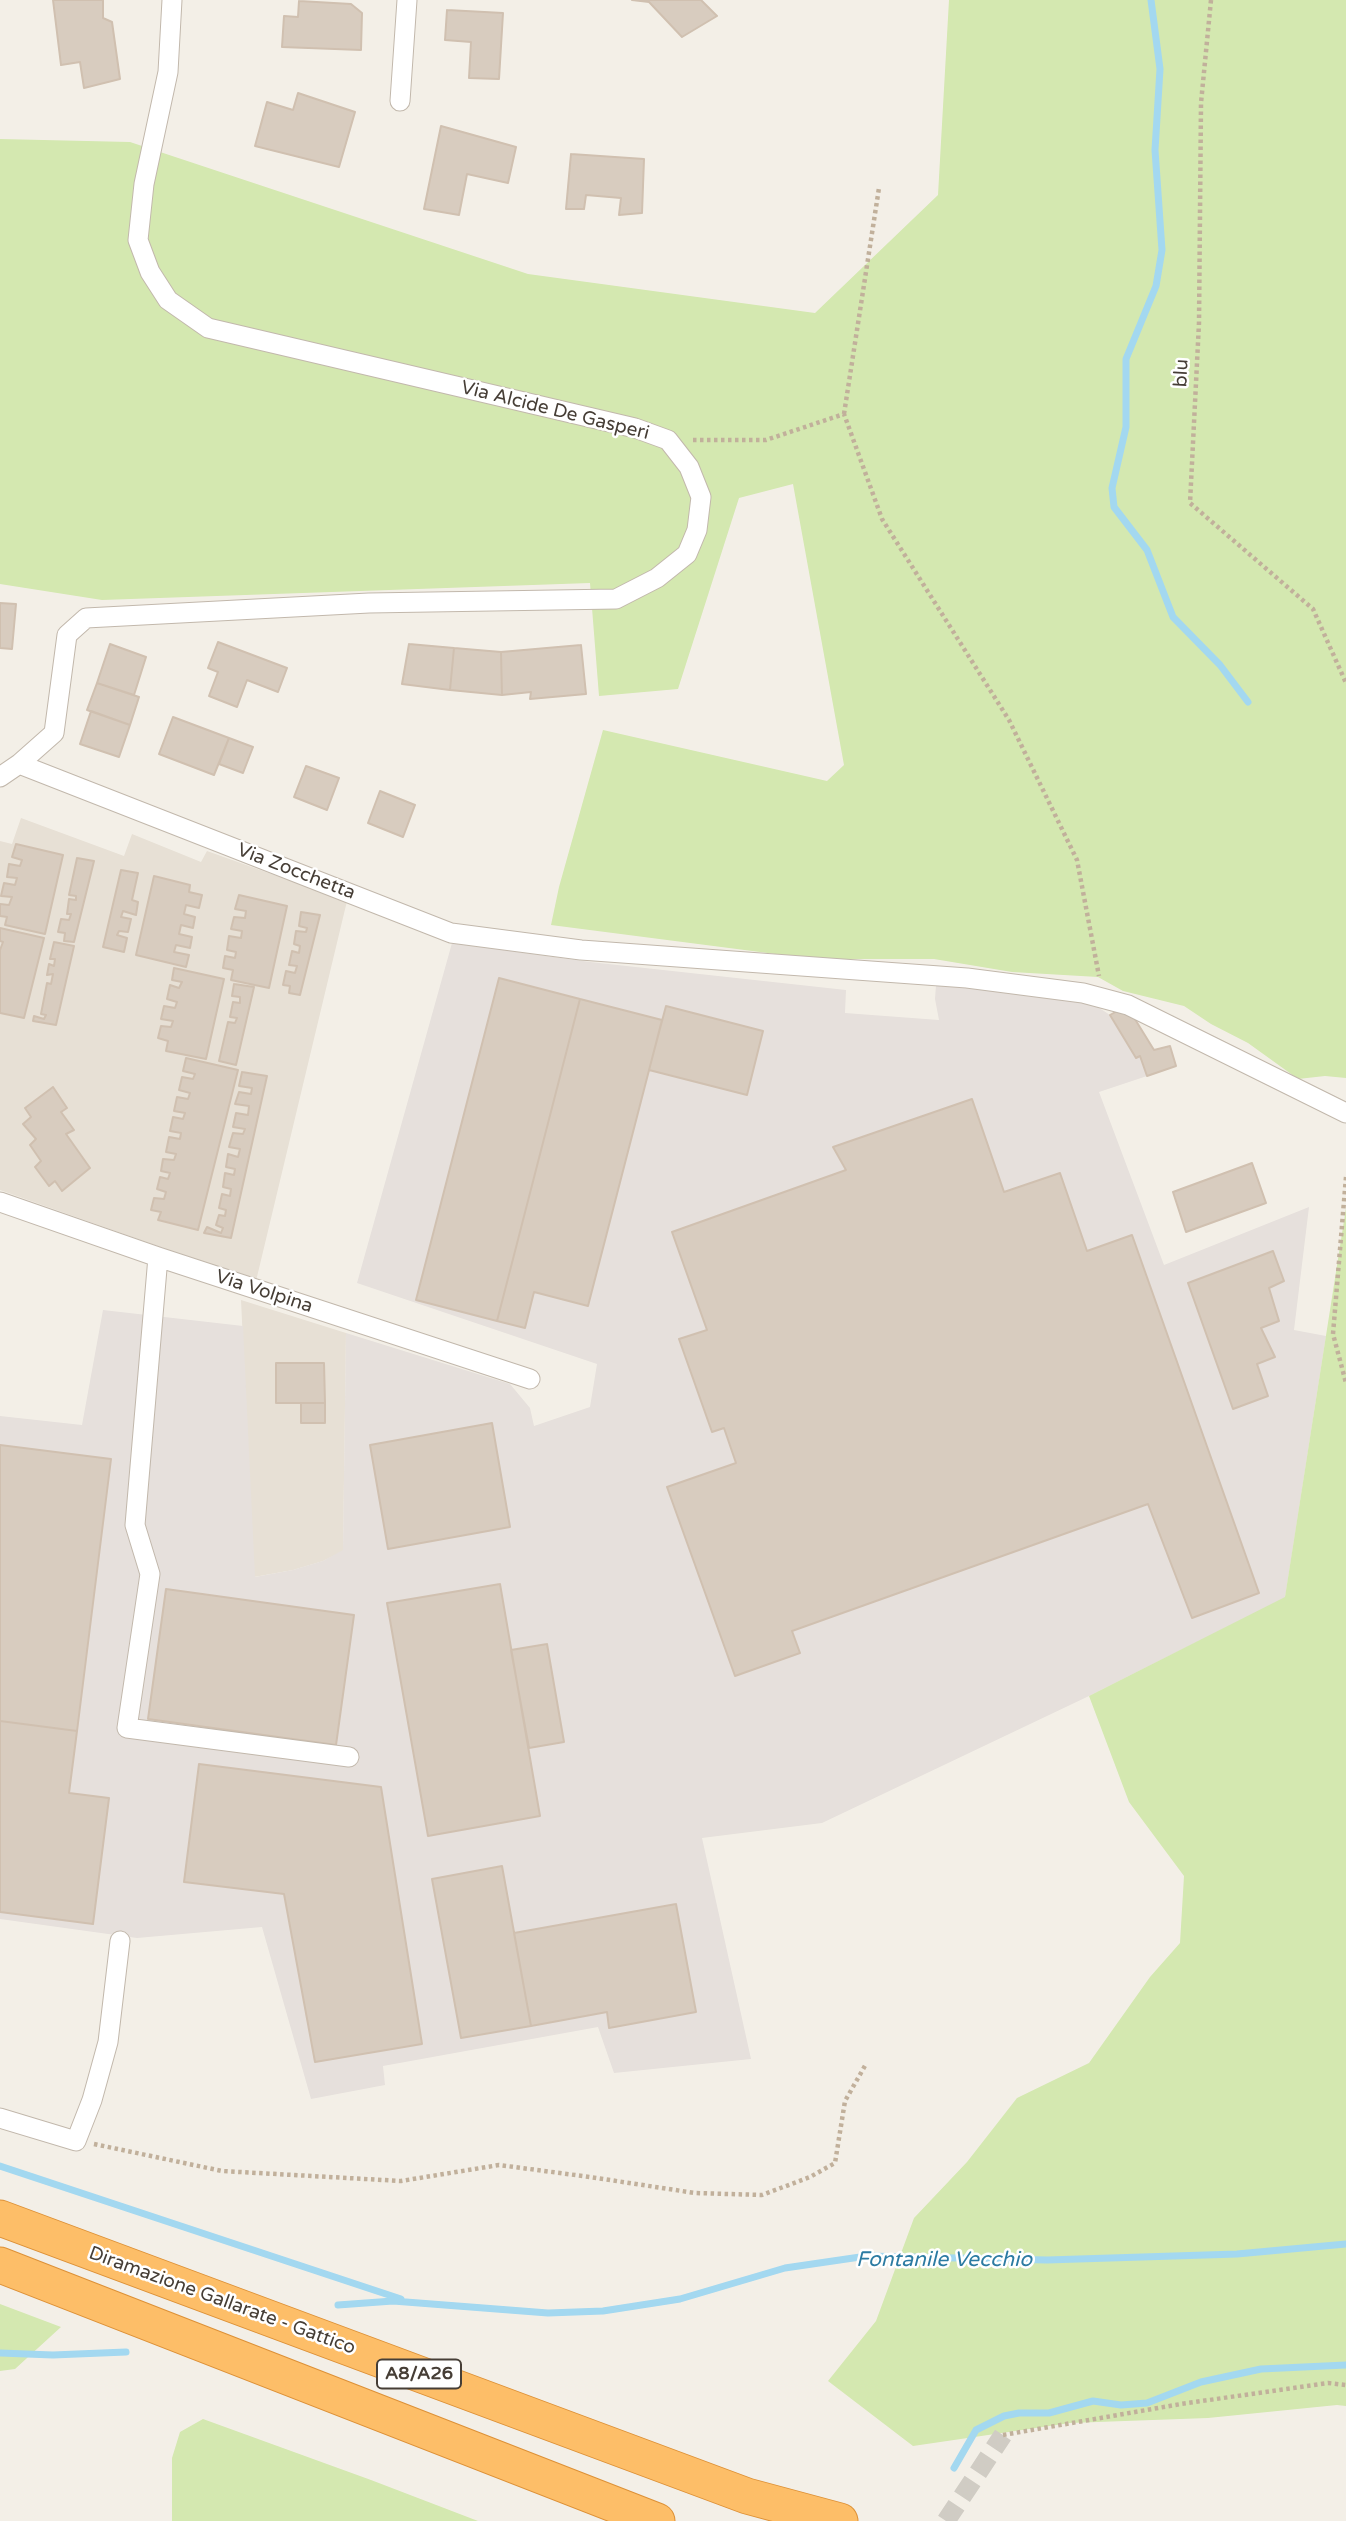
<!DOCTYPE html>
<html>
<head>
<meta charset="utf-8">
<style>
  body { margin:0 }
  canvas { display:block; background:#f3efe7 }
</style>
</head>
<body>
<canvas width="1346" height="2521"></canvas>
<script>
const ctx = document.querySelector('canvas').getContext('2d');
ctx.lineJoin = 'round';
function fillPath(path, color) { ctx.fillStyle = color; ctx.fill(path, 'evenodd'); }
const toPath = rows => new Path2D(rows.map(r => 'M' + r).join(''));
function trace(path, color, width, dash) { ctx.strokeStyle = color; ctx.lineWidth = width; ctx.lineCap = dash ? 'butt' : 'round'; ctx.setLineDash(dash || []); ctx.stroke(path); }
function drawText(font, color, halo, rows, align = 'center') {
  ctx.font = font + ' "Varela Round",sans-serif'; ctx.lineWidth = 5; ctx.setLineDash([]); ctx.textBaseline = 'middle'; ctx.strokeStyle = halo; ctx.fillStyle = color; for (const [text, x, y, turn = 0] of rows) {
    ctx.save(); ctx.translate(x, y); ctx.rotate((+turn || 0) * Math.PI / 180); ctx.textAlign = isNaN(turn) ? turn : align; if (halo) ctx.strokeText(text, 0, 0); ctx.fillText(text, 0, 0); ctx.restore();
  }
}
fillPath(toPath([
  [21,818,124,856,132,834,201,862,207,851,347,901,256,1281,0,1190,0,841,12,844],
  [241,1300,346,1333,343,1551,323,1561,293,1570,254,1577]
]), '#e7e0d5');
fillPath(toPath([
  [452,943,590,962,846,990,845,1013,939,1020,935,999,936,985,1087,1000,1110,1015,1136,1058,1140,1056,1147,1076,1099,1092,1164,1265,1309,1207,1294,1330,1326,1336,1285,1598,1089,1696,822,1823,702,1838,751,2059,614,2073,598,2027,383,2066,385,2085,311,2099,262,1927,137,1938,0,1919,0,1416,82,1425,103,1310,243,1326,255,1577,293,1570,323,1561,343,1550,346,1333,510,1384,530,1408,534,1426,590,1407,597,1364,357,1283]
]), '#e6e0dc');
fillPath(toPath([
  [949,0,1346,0,1346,1078,1325,1076,1298,1079,1248,1043,1211,1024,1184,1006,1123,991,1098,977,1012,972,934,959,830,959,791,956,551,925,559,887,603,730,827,781,844,765,793,484,739,498,678,689,599,696,590,583,102,600,0,584,0,139,130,142,528,274,815,313,938,195],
  [1346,1208,1346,2406,1337,2405,1208,2418,1070,2423,913,2446,828,2381,876,2321,914,2218,967,2162,1017,2098,1089,2063,1150,1977,1180,1943,1184,1876,1129,1802,1089,1696,1285,1597],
  [0,2304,61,2327,15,2369,0,2371],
  [203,2419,371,2480,478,2521,172,2521,172,2458,180,2432]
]), '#d4e8b0');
trace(toPath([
  [1151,0,1160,69,1155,150,1162,250,1156,286,1126,359,1126,427,1112,488,1114,507,1147,550,1173,617,1220,665,1248,702],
  [0,2166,401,2299],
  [338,2305,393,2301,548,2313,603,2311,680,2299,785,2268,867,2256,1047,2260,1237,2254,1346,2244],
  [0,2353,53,2355,126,2352],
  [954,2468,976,2430,1004,2416,1019,2413,1049,2413,1093,2401,1121,2405,1147,2403,1201,2382,1261,2369,1346,2365]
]), '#a3d8f0', 7);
const building = toPath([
  [53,0,103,0,103,18,112,22,120,79,84,88,80,62,61,65,53,0],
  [632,0,701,0,717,16,682,37,649,2,632,0],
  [299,1,351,4,362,13,361,50,282,47,284,16,298,17,299,1],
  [447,10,503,13,499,79,469,78,471,42,445,40,447,10],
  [298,93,355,112,339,167,255,146,267,102,293,110,298,93],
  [441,126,516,147,508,183,467,174,459,215,424,209,441,126],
  [571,154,644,159,642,213,619,215,621,198,586,195,584,209,566,209,571,154],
  [0,603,16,604,12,649,0,648,0,603],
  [218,642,287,668,278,692,247,680,237,707,209,696,218,672,208,668,218,642],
  [110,644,146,657,134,695,97,683,110,644],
  [409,644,454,648,450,690,402,684,409,644],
  [581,645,586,694,530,699,531,692,502,695,501,652,581,645],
  [454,648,501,652,502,695,450,690,454,648],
  [97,683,139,697,130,725,87,710,97,683],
  [91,711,130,725,119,757,80,744,91,711],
  [173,717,229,738,214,775,159,754,173,717],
  [229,738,253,747,243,773,219,764,229,738],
  [306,766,339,778,327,810,294,797,306,766],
  [380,791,415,805,403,837,368,823,380,791],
  [16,844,63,855,45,934,5,925,7,917,0,916,0,904,9,905,12,897,1,896,4,883,15,885,17,878,7,877,9,864,20,866,22,860,12,857,16,844],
  [77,858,94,861,74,942,64,941,65,933,58,932,61,919,69,920,71,914,67,914,69,899,76,900,76,896,69,895,77,858],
  [121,870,138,873,132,900,138,902,136,915,123,911,121,917,131,919,128,932,119,931,117,935,127,938,124,952,103,947,121,870],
  [154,876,190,885,189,892,202,895,199,908,186,905,184,914,195,917,193,928,181,925,179,934,192,937,190,948,176,945,174,952,189,955,186,967,136,955,154,876],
  [239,895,287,906,269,988,231,980,233,970,223,968,225,956,235,958,236,952,227,950,229,936,241,938,242,931,231,929,234,917,245,918,246,911,235,909,239,895],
  [301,912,320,915,300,995,289,993,290,986,283,985,286,971,295,973,297,966,289,965,292,951,299,953,300,946,294,944,296,931,306,932,307,928,299,926,301,912],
  [0,928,44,938,24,1018,0,1013,0,950,3,942,0,941,0,928],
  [54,942,74,946,56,1025,33,1021,34,1016,44,1019,46,1015,41,1014,47,983,51,984,53,974,47,975,49,964,54,966,55,959,50,959,54,942],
  [174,968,224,979,206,1059,166,1051,168,1041,158,1038,161,1026,171,1027,173,1021,161,1019,164,1006,175,1008,177,1002,167,999,170,985,179,988,182,982,172,980,174,968],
  [499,978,580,999,497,1321,416,1300,499,978],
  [234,984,254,987,236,1065,219,1061,228,1022,235,1023,237,1018,230,1017,233,1002,240,1003,240,997,232,996,234,984],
  [580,999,662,1020,588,1306,534,1292,525,1328,497,1321,580,999],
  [666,1006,763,1031,747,1095,649,1070,666,1006],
  [1119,1010,1133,1016,1154,1050,1170,1046,1176,1066,1147,1076,1140,1056,1136,1058,1110,1015,1119,1010],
  [186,1058,238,1070,198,1230,158,1220,161,1212,151,1210,154,1198,164,1199,166,1192,157,1189,160,1177,168,1179,170,1173,161,1171,163,1159,174,1160,176,1154,166,1152,169,1137,180,1139,181,1133,170,1131,173,1117,183,1119,185,1113,174,1111,177,1097,188,1099,190,1093,179,1090,182,1077,193,1079,195,1074,183,1071,186,1058],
  [242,1072,267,1076,231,1238,204,1233,207,1227,221,1233,223,1228,216,1225,219,1215,225,1216,226,1210,219,1208,222,1194,230,1196,231,1189,223,1187,225,1173,234,1175,235,1169,226,1167,228,1154,238,1157,240,1149,229,1147,233,1133,243,1134,245,1129,233,1127,236,1113,248,1115,249,1106,235,1104,239,1092,251,1094,252,1088,239,1086,242,1072],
  [53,1087,67,1108,61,1112,74,1130,66,1134,90,1168,62,1191,55,1181,49,1186,35,1167,41,1161,30,1145,36,1139,23,1124,31,1117,25,1108,53,1087],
  [972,1099,1004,1192,1060,1173,1087,1251,1132,1235,1259,1593,1192,1618,1148,1504,792,1631,800,1653,735,1676,667,1487,736,1463,724,1428,712,1432,679,1339,707,1330,672,1232,846,1170,833,1147,972,1099],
  [1252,1163,1266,1203,1186,1232,1173,1192,1252,1163],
  [1273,1251,1284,1281,1269,1288,1279,1321,1261,1328,1275,1357,1257,1364,1268,1396,1233,1409,1188,1283,1273,1251],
  [276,1363,324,1363,325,1403,276,1403,276,1363],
  [301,1403,325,1403,325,1423,301,1423,301,1403],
  [492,1423,510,1527,388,1549,370,1445,492,1423],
  [0,1445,111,1459,77,1731,0,1721,0,1445],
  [500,1584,540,1816,428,1836,387,1603,500,1584],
  [166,1589,354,1615,336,1745,148,1719,166,1589],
  [547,1644,564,1742,529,1748,511,1650,547,1644],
  [0,1721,77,1731,69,1793,109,1798,93,1924,0,1912,0,1721],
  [199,1764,381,1787,422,2044,315,2062,284,1894,184,1882,199,1764],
  [502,1866,531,2026,461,2038,432,1879,502,1866],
  [676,1904,696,2012,609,2028,607,2012,531,2026,514,1933,676,1904]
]);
fillPath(building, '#d8ccbf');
trace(building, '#d0c0b0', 2);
trace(toPath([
  [946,2521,1003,2435]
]), '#d0ccc4', 19, [19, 10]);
const minor = toPath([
  [400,101,407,0],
  [19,764,451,933,581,950,967,978,1083,993,1128,1005,1346,1113],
  [0,777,19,764,54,733,67,635,86,618,369,603,616,599,657,578,687,554,697,530,701,497,689,467,668,440,635,428,208,328,168,300,150,272,138,240,144,184,168,72,172,0],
  [0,1202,158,1257,530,1379],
  [158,1257,135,1525,150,1574,127,1728,349,1757],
  [0,2118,76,2141,92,2100,108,2042,120,1941]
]);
const motorway = toPath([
  [0,2218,747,2496,840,2521],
  [0,2265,657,2521]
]);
trace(minor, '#c2b8ac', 21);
trace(motorway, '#dd9137', 37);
trace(toPath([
  [1211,0,1201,103,1199,323,1190,503,1313,609,1346,683],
  [844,414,879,188],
  [693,440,766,440,844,414,882,519,1009,720,1077,860,1099,976],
  [1346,1177,1333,1334,1346,1383],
  [94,2144,222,2171,401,2181,499,2165,590,2177,695,2193,762,2195,810,2177,835,2163,845,2101,866,2064],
  [1003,2435,1181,2404,1328,2383,1346,2385]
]), '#c1b09b', 4.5, [3.5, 3.5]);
trace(minor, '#fff', 19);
trace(motorway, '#fdbe68', 35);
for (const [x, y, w] of [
  [419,2374,84]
]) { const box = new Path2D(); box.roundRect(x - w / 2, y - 14.5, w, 29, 5); ctx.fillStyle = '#fff'; ctx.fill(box); trace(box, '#463e36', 2); }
drawText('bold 18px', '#463e36', null, [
  ["A8/A26",419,2374]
]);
drawText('19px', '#463e36', '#fff', [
  ["blu",1182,373,-87],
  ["Via Alcide De Gasperi",555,411,14],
  ["Via Zocchetta",296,872,21],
  ["Via Volpina",264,1292,18],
  ["Diramazione Gallarate - Gattico",222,2301,20]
]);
drawText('italic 21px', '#2c7ba2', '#fff', [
  ["Fontanile Vecchio",944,2260]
]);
</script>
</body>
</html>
